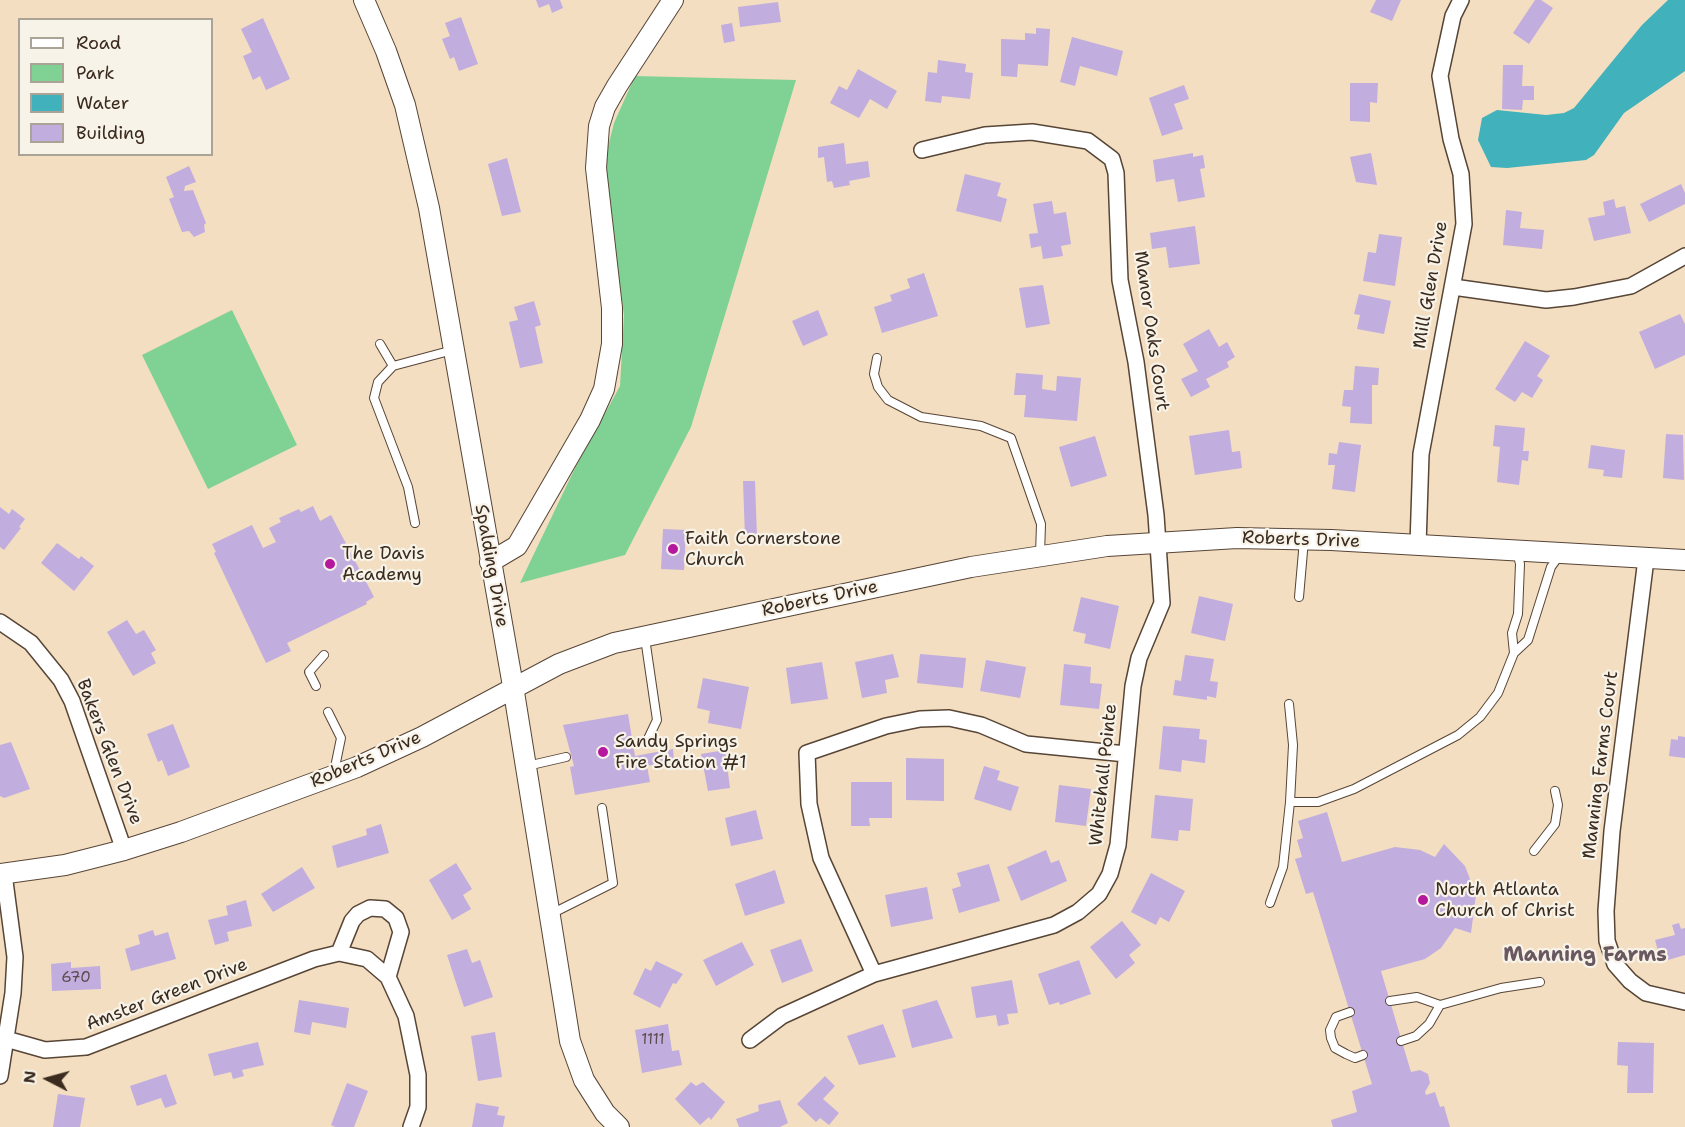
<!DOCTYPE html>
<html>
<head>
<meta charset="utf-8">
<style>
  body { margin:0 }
  #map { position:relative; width:1685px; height:1127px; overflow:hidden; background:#f3dec1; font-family:"Shantell Sans",sans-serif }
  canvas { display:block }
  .legend { position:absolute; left:18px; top:18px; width:195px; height:138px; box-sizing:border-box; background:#f7f3e8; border:2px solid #aca397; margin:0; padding:8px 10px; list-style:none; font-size:18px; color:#3b2a1e }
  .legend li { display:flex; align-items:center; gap:12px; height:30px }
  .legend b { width:30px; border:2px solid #aca397 }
  .north { position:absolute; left:18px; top:1049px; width:60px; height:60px; -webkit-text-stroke:4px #f7f3e8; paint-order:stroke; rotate:276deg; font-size:16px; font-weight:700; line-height:24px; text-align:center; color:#3b2a1e }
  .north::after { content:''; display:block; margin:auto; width:21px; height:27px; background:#3b2a1e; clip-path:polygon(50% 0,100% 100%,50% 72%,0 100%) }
</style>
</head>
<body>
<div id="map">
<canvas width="1685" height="1127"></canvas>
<ul class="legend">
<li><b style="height:8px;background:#fff"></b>Road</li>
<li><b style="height:16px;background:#80d294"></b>Park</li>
<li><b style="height:16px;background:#41b1bb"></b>Water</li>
<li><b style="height:16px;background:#c1adde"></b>Building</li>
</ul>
<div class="north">N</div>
</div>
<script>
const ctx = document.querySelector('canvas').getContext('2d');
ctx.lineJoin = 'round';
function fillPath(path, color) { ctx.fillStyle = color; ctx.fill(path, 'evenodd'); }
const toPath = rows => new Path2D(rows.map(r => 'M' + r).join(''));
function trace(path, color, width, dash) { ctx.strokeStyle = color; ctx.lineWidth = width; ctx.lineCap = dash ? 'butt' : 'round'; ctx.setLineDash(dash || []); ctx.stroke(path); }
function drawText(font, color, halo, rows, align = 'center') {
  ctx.font = font + ' "Shantell Sans",sans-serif'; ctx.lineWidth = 4.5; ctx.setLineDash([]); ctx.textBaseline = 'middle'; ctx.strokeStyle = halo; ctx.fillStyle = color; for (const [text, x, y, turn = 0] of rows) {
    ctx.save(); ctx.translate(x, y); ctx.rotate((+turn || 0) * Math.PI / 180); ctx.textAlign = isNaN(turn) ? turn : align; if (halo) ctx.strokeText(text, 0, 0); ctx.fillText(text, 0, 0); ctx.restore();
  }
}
fillPath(toPath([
  [635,76,796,80,691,427,625,555,520,583,576,466,620,386,624,315,606,188,607,151,614,123],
  [232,310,297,445,208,489,142,355]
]), '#80d294');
fillPath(toPath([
  [1668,0,1685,0,1685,71,1624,113,1594,155,1586,160,1507,168,1491,167,1478,140,1482,118,1497,110,1546,115,1564,113,1574,108,1642,25]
]), '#41b1bb');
fillPath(toPath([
  [536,0,560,0,563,8,552,13,549,4,539,8],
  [1376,0,1401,0,1392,21,1370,12],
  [1535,0,1541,0,1553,8,1529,44,1513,33],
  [778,2,781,22,740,27,738,7],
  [461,17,478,64,459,71,454,57,450,59,442,39,450,36,445,23],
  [263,18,290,79,266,90,260,76,253,80,243,56,252,52,241,29],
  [732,23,735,41,724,43,721,25],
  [1036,28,1050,29,1048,66,1018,64,1017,77,1001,76,1001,39,1025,40,1025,33,1036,34],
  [1072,37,1123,51,1117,76,1080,66,1075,86,1060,82],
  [938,60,966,64,965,72,973,73,970,99,942,96,941,103,925,101,928,72,937,73],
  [1503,65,1523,65,1522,86,1534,86,1534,100,1523,100,1522,110,1502,109],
  [858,69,897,91,887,109,870,99,859,118,830,103,839,86,847,90],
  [1350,83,1378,83,1377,103,1370,102,1370,122,1350,121],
  [1184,85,1189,99,1174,104,1183,129,1162,136,1149,98],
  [844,143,846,164,868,161,870,177,849,181,850,185,834,188,832,181,827,182,824,157,818,158,818,147],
  [1193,153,1193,157,1203,155,1205,168,1200,169,1205,197,1178,202,1174,179,1156,182,1153,160],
  [1371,153,1377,185,1356,182,1350,157],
  [507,158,521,212,502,216,488,164],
  [189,166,196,182,185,186,184,191,193,190,206,223,204,225,205,232,194,237,189,231,182,232,169,199,174,197,166,177],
  [965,174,1001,183,997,196,1007,199,1001,222,956,211],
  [1681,184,1685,193,1685,204,1649,222,1640,204],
  [1614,199,1616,208,1625,206,1631,233,1594,241,1588,218,1605,215,1603,202],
  [1052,201,1054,214,1066,212,1071,244,1061,246,1063,256,1043,259,1041,246,1031,248,1029,234,1038,233,1033,204],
  [1506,210,1522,212,1520,228,1544,230,1542,249,1503,245],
  [1195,226,1200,264,1169,268,1166,247,1152,249,1150,233],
  [1379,234,1402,237,1395,286,1363,281,1368,252,1376,253],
  [924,273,938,316,882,333,874,307,892,301,890,295,910,288,907,279],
  [1043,285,1050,324,1026,328,1019,288],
  [1359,294,1391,301,1384,334,1357,329,1360,315,1354,314],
  [534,301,541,325,535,327,543,363,520,368,509,322,518,320,514,307],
  [818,310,828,335,803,346,792,321],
  [1680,314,1685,324,1685,355,1655,369,1639,332],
  [1209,329,1219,347,1227,342,1235,357,1227,362,1229,367,1206,379,1210,387,1191,397,1181,379,1198,371,1183,344],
  [1525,341,1550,356,1537,376,1543,380,1532,398,1522,392,1515,402,1495,389],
  [1355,366,1379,368,1378,385,1372,385,1372,424,1350,423,1351,407,1342,406,1344,390,1353,390],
  [1016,373,1043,375,1042,389,1056,391,1057,376,1081,378,1077,421,1024,417,1026,395,1014,395],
  [1495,425,1525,428,1523,451,1529,451,1528,461,1522,460,1519,485,1497,482,1500,447,1493,446],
  [1229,430,1232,452,1240,451,1242,468,1195,475,1189,436],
  [1666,434,1683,435,1684,480,1663,478],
  [1095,436,1107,476,1071,487,1059,447],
  [1339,442,1361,445,1355,492,1332,489,1335,465,1328,465,1329,453,1337,454],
  [1591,445,1625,450,1622,478,1603,476,1604,470,1588,468],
  [743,481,755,481,757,537,745,537],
  [313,506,320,521,331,515,374,597,366,602,367,604,287,643,291,651,266,663,214,553,216,552,212,544,252,525,263,548,276,542,269,528,281,522,279,518,299,509,301,512],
  [0,507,9,514,12,509,25,519,19,527,21,528,4,550,0,547],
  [663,529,686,530,684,570,661,569],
  [57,543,79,559,81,556,94,566,74,591,41,563],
  [1199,596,1233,604,1225,641,1191,633],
  [1081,597,1119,606,1110,649,1084,643,1086,634,1073,631],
  [127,620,136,634,144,630,156,650,151,653,156,663,133,676,107,632],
  [893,654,899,677,885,680,887,693,862,698,855,662],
  [920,654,966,658,963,688,917,683],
  [1185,655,1214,659,1210,681,1218,682,1216,698,1207,696,1207,700,1173,695,1175,680,1181,681],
  [986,660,1026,667,1020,698,980,691],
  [822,662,828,699,791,704,786,668],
  [1064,664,1091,667,1090,683,1102,684,1099,709,1060,705],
  [703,678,749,687,741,729,708,723,710,711,697,708],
  [628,714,635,756,673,749,674,761,647,766,650,782,575,795,570,767,574,766,563,725],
  [173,724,190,767,168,776,162,760,158,762,147,734],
  [1163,726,1200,729,1199,739,1207,740,1205,763,1182,760,1181,772,1159,769],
  [1678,736,1685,737,1685,758,1669,756,1671,739,1678,740],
  [11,742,30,789,4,798,0,796,0,745],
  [725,750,730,788,708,791,701,754],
  [906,758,944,759,944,801,906,800],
  [984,766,1000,771,997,780,1019,787,1011,811,974,799],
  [851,782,892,782,892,818,869,818,870,826,851,826],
  [1059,785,1091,789,1086,826,1055,822],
  [1155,795,1193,799,1190,831,1179,830,1178,841,1151,838],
  [756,810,763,839,731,846,725,818],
  [1327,812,1342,862,1395,847,1420,850,1435,857,1444,844,1465,866,1476,895,1471,933,1455,928,1441,948,1425,959,1381,971,1411,1072,1420,1070,1428,1074,1430,1083,1425,1092,1426,1095,1435,1092,1440,1107,1444,1106,1450,1127,1333,1127,1331,1120,1357,1112,1352,1091,1372,1084,1313,892,1306,894,1295,859,1302,857,1297,840,1303,838,1298,821],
  [381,824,389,853,337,868,332,846,367,835,366,829],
  [1046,850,1051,863,1059,860,1067,881,1021,901,1007,867],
  [456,863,472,889,463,895,471,909,452,920,429,880],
  [989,864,1000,901,959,913,952,889,961,886,957,873],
  [302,867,315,888,273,912,261,894],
  [775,870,785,903,745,916,735,884],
  [1151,873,1185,891,1169,922,1160,917,1156,925,1131,912],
  [927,887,933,919,891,927,885,895],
  [246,900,252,926,227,932,229,941,215,945,208,920,228,915,226,906],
  [1122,921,1141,945,1129,955,1135,963,1116,979,1090,947],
  [1679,923,1681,929,1685,928,1685,955,1661,962,1655,940,1675,935,1672,925],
  [153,930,155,936,168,932,176,959,131,971,125,949,140,944,138,935],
  [801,939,813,971,782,983,770,950],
  [742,942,754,965,716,986,703,960],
  [467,949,472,963,480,960,493,997,464,1007,447,955],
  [1079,960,1091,994,1060,1005,1059,1002,1049,1005,1038,974],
  [656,961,683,974,676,984,673,983,660,1008,633,994,645,968,651,971],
  [71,962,71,968,100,966,101,989,52,991,51,964],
  [1012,980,1018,1013,1007,1014,1009,1024,998,1026,996,1015,976,1018,971,987],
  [299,1000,349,1008,346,1028,312,1022,310,1035,294,1032],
  [937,1000,953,1038,912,1048,902,1010],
  [668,1024,672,1051,679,1050,682,1065,642,1073,635,1030],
  [883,1024,896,1057,859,1065,847,1036],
  [495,1032,502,1077,478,1081,471,1036],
  [258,1042,264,1065,242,1070,244,1076,233,1079,231,1072,214,1076,208,1054],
  [1618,1042,1654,1043,1653,1093,1627,1093,1628,1066,1617,1065],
  [166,1074,177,1104,165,1108,161,1098,137,1106,130,1086],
  [825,1076,835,1086,823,1099,839,1113,829,1125,820,1118,816,1122,797,1104],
  [691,1082,696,1086,703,1082,725,1102,711,1120,709,1117,700,1125,675,1099],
  [347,1083,368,1091,354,1127,335,1127,331,1125],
  [58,1094,85,1098,80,1127,53,1127],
  [780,1100,788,1123,780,1127,739,1127,736,1119,759,1111,758,1105],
  [476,1103,499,1107,497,1115,505,1116,503,1127,472,1127]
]), '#c1adde');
const service = toPath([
  [380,344,393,366],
  [877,358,874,374,878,387,888,400,921,417,981,426,1011,438,1041,524,1040,555],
  [415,523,408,487,374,398,378,382,393,366,453,350],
  [1299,597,1304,540],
  [645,638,657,720,647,741],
  [1514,653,1512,633,1518,614,1520,564,1517,551],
  [316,686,309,672,324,655],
  [328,712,341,738,334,772],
  [527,766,566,757],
  [1290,802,1318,802,1354,789,1458,735,1480,717,1498,693,1514,653,1528,640,1551,567,1559,556],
  [1534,851,1555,824,1558,805,1555,791],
  [1270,903,1283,867,1290,802,1293,745,1289,704],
  [551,914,613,883,602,808],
  [1390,1001,1417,997,1440,1005,1501,988,1540,982],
  [1350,1012,1336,1017,1330,1030,1331,1038,1335,1048,1346,1054,1355,1058,1363,1055],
  [1401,1041,1416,1036,1429,1024,1440,1005]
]);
const minor = toPath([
  [1453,287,1546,300,1574,297,1631,286,1685,256],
  [1418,545,1421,454,1464,224,1461,174,1451,139,1440,76,1453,16,1461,0],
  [1646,559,1612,831,1606,911,1607,941,1615,964,1630,981,1646,993,1685,1002],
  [0,622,31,643,61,680,72,701,124,850],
  [339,953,367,959,388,977],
  [874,974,821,858,809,804,807,753,886,726,920,719,949,718,981,725,1026,744,1126,754],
  [6,1039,45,1050,86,1047,314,959,339,953,352,921,358,914,370,908,385,909,396,918,401,932,388,977,406,1016,418,1075,418,1107,411,1127],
  [750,1040,782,1016,874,974,1054,925,1078,912,1099,894,1110,874,1118,845,1133,686,1139,658,1162,603,1156,515,1136,362,1120,280,1116,173,1112,159,1088,141,1032,132,985,135,922,150],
  [0,1076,13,993,15,957,4,874]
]);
const tertiary = toPath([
  [364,0,386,51,405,105,429,208,513,686,570,1041,584,1080,605,1113,619,1127],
  [490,562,517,546,590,420,604,389,612,344,612,308,596,168,599,126,605,107,617,86,673,0],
  [0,874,65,865,124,850,181,832,357,767,422,737,559,664,614,643,971,567,1107,546,1237,538,1331,540,1685,560]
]);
trace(service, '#574536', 10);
trace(minor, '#574536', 18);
trace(tertiary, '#574536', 22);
trace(service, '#fff', 8);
trace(minor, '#fff', 15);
trace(tertiary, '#fff', 20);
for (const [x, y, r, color] of [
  [673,549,6,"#b5179e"],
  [330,564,6,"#b5179e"],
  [603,752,6,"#b5179e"],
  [1423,900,6,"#b5179e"]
]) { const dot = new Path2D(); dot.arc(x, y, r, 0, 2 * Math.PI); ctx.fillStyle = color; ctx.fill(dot); trace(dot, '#f7f3e8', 2); }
drawText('15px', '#5c4b4e', null, [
  ["670",76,978],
  ["1111",653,1040]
]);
drawText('18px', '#3b2a1e', '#f7f3e8', [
  ["Mill Glen Drive",1431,285,-80],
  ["Manor Oaks Court",1151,331,82],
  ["Roberts Drive",1301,540,2],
  ["Spalding Drive",491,566,80],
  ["Roberts Drive",820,599,-12],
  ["Bakers Glen Drive",109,752,69],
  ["Roberts Drive",366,760,-23],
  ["Manning Farms Court",1601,765,-83],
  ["Whitehall Pointe",1104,775,-84],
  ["Amster Green Drive",167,995,-21]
]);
drawText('18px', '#3b2a1e', '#f7f3e8', [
  ["Faith Cornerstone",685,539],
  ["Church",685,560],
  ["The Davis",342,554],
  ["Academy",342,575],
  ["Sandy Springs",615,742],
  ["Fire Station #1",615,763],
  ["North Atlanta",1435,890],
  ["Church of Christ",1435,911]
], 'left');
drawText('bold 20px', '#6a5861', '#f7f3e8', [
  ["Manning Farms",1585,956]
]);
</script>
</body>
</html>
